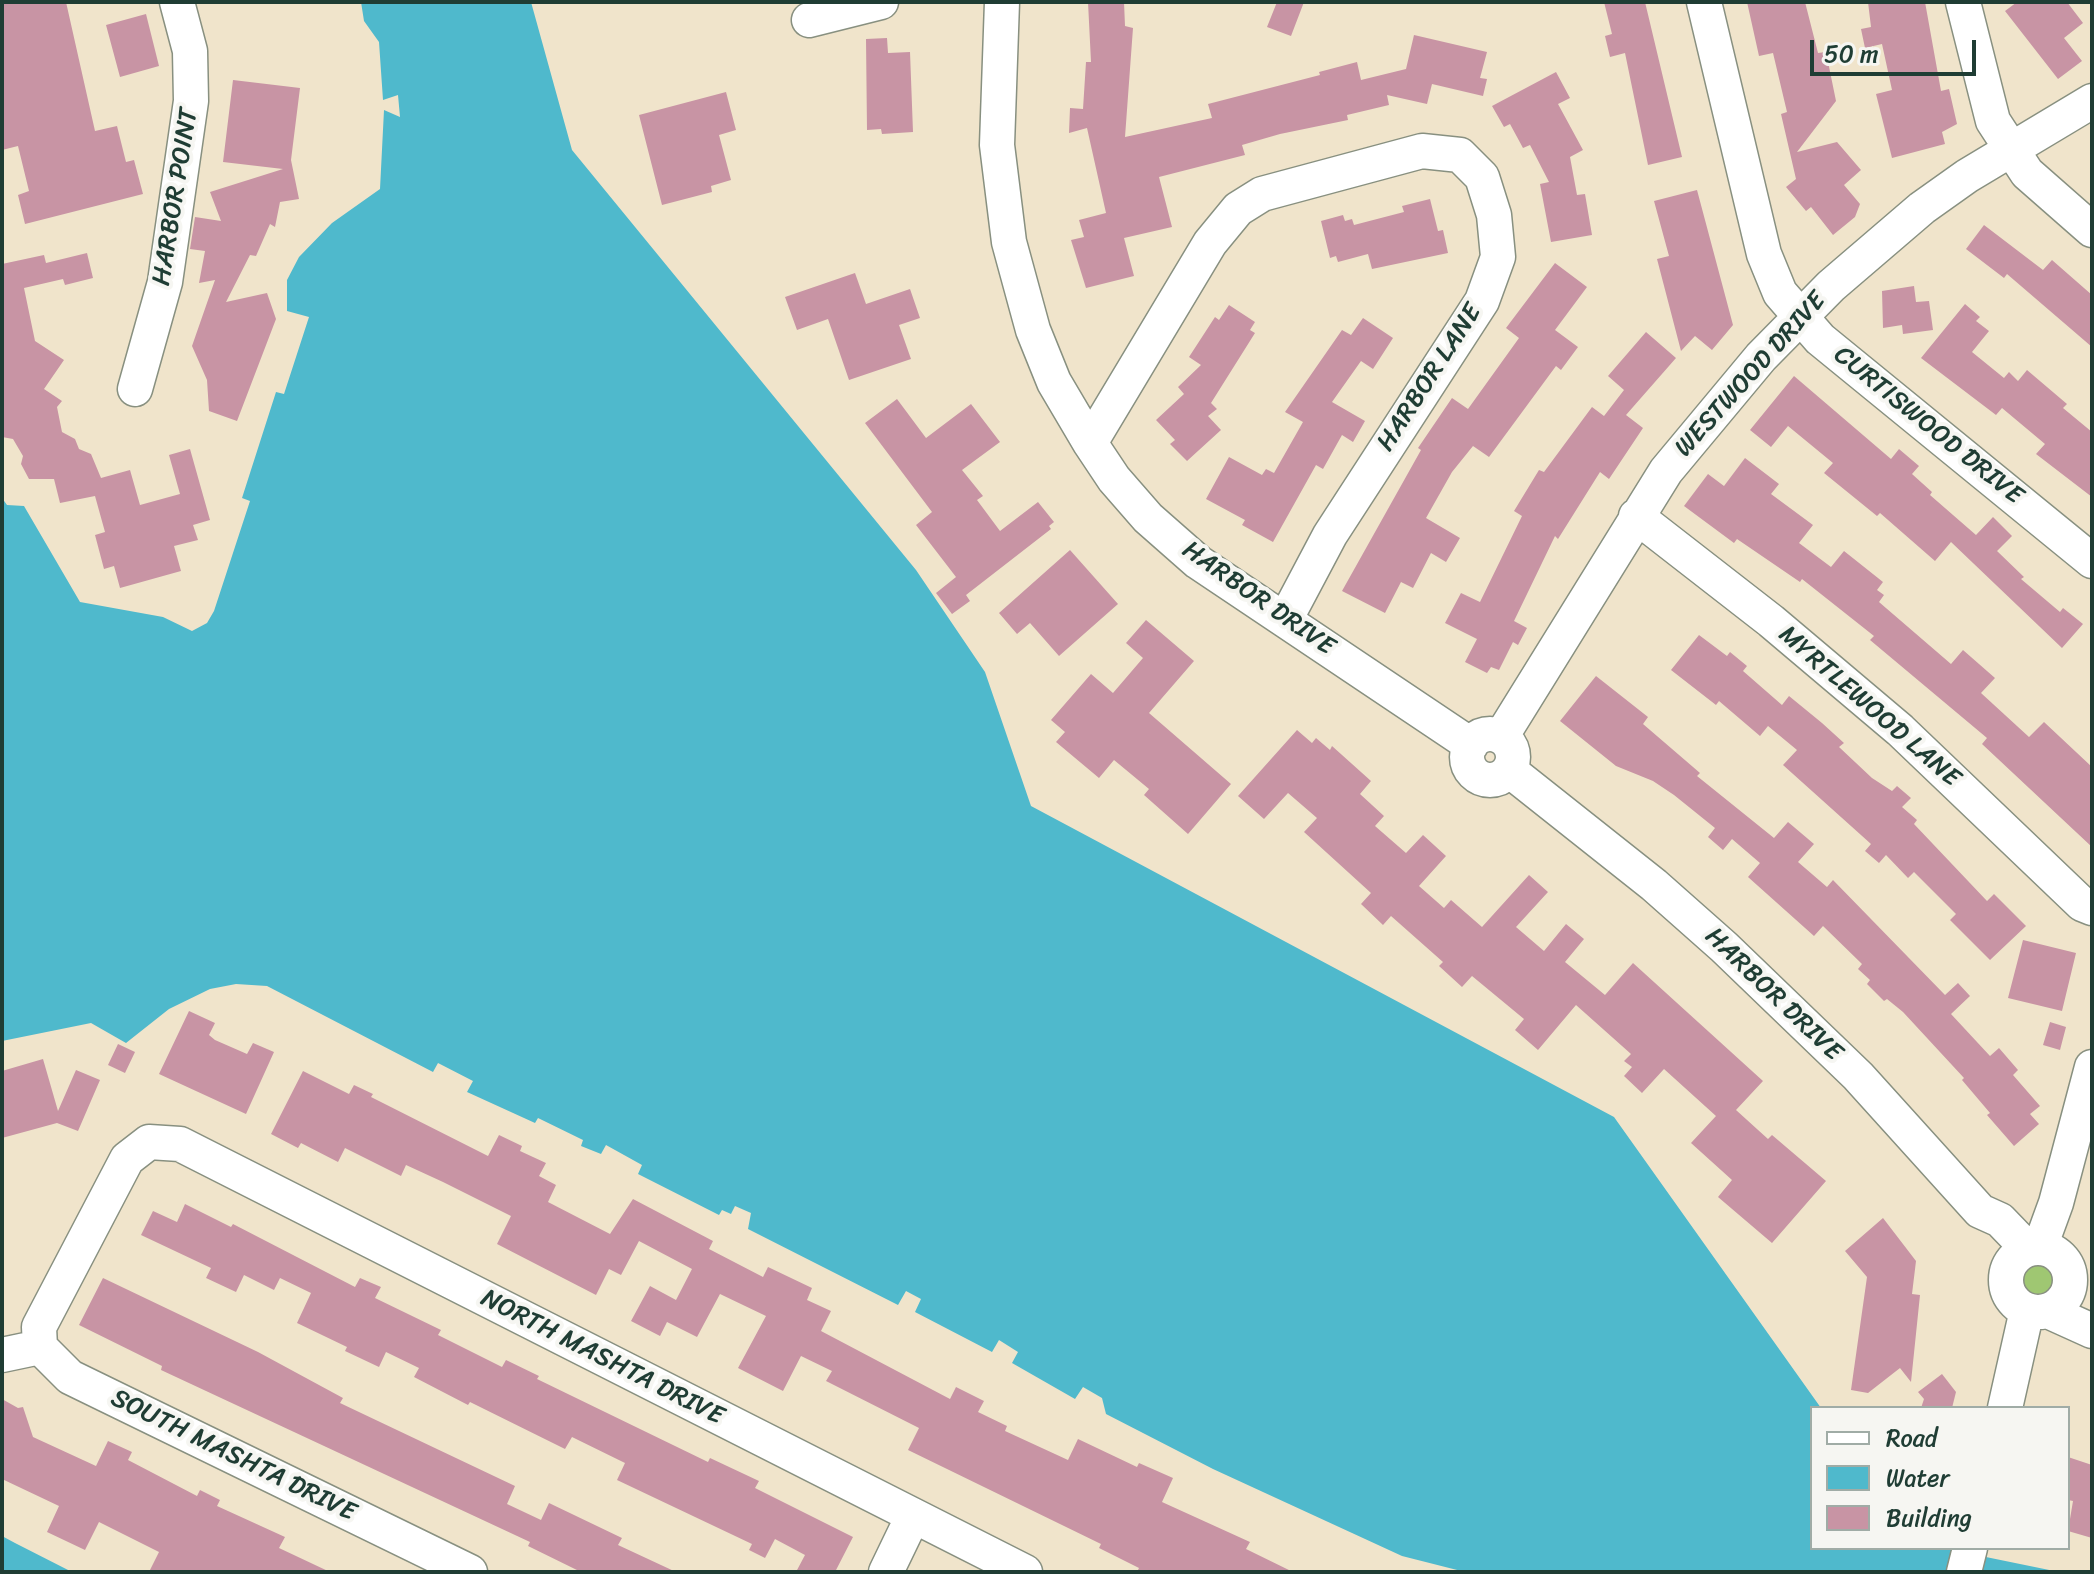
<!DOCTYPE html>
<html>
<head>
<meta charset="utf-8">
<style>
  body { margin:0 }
  #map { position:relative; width:2094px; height:1574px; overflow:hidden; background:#f0e4cb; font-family:Sriracha,sans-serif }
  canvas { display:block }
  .frame { position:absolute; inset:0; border:4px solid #1f3d34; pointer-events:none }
  .legend { position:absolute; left:1810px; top:1406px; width:260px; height:144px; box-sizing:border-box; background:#f6f6f2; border:2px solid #a0aca6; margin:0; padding:10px 14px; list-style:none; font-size:24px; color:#1f3d34 }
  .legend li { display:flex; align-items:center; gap:16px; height:40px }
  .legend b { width:40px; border:2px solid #a0aca6 }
  .scale { position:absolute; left:1810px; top:40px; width:166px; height:36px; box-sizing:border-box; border:4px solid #1f3d34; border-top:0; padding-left:10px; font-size:24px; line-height:28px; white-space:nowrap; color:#1f3d34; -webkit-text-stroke:6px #f6f6f2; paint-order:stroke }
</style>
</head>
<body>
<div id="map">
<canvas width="2094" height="1574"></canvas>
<div class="frame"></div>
<ul class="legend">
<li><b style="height:10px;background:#fff"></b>Road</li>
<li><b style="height:22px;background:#4fb9cc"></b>Water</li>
<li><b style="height:22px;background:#c894a4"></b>Building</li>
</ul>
<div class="scale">50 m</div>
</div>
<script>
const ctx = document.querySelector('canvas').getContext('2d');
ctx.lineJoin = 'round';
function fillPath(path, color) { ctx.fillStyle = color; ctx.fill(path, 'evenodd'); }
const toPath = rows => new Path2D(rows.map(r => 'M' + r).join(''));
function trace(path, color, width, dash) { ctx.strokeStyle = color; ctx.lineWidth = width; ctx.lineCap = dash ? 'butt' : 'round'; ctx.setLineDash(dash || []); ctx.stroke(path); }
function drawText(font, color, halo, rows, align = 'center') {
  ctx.font = font + ' Sriracha,sans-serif'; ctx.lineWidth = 8; ctx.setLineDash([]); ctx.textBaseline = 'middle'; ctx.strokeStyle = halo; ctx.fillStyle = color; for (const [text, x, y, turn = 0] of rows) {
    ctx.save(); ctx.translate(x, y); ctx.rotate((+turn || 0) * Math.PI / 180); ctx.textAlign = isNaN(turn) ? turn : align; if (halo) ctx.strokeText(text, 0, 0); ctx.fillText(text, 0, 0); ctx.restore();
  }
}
fillPath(toPath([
  '2022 1278a16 16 0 1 1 32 0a16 16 0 1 1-32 0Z'
]), '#9fc772');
fillPath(toPath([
  [361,2,531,2,572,150,916,570,985,672,1031,806,1614,1117,1821,1408,1812,1408,1812,1548,1942,1548,2059,1572,1465,1572,1402,1556,1213,1469,1106,1414,1102,1398,1083,1387,1075,1399,1012,1363,1018,1352,999,1340,992,1352,915,1312,921,1299,906,1291,898,1305,748,1229,751,1213,735,1206,731,1214,722,1210,719,1215,638,1174,642,1165,606,1145,601,1154,581,1146,583,1140,538,1118,535,1123,467,1092,473,1081,438,1063,433,1072,267,986,236,984,210,989,169,1009,126,1043,91,1023,2,1041,2,498,7,505,24,506,80,602,163,617,192,631,207,623,214,611,250,501,242,498,276,392,284,394,309,317,287,311,287,280,299,257,332,223,380,189,384,110,400,117,398,95,383,100,379,42,364,21],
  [2,1536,15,1543,72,1572,2,1572]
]), '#4fb9cc');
fillPath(toPath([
  [2,2,66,2,95,131,117,126,126,162,134,160,143,194,25,224,18,195,29,191,18,146,2,150],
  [1088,2,1124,2,1125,26,1133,28,1125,137,1212,118,1208,104,1320,75,1319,72,1357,62,1361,80,1406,69,1414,35,1487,52,1480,78,1487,79,1483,96,1432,84,1427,104,1387,95,1389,105,1347,115,1348,120,1280,134,1242,145,1245,155,1159,177,1172,227,1124,238,1134,276,1086,288,1071,240,1084,237,1079,220,1106,213,1087,128,1069,133,1070,108,1083,109,1086,62,1091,62],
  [1277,2,1304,2,1291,36,1267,27],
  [1604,2,1645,2,1682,157,1648,165,1625,53,1610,57,1605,36,1612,34],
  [1747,2,1805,2,1818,53,1826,52,1836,101,1797,152,1837,142,1861,170,1844,185,1860,204,1855,217,1833,235,1811,207,1806,211,1786,187,1796,179,1781,114,1787,112,1773,53,1759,56],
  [1868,2,1925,2,1941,91,1949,89,1957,124,1942,132,1945,144,1892,158,1876,94,1892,90,1882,44,1865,48,1861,29,1871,27],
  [2017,2,2067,2,2083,23,2064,38,2082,61,2058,79,2005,11],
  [146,14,159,66,120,77,106,25],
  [887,38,888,53,910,52,913,132,882,134,881,129,867,130,866,39],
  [1556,72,1570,98,1558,104,1583,150,1570,157,1577,195,1585,194,1592,235,1551,242,1540,184,1549,182,1530,145,1523,148,1510,124,1504,127,1492,106],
  [233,80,300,88,291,160,299,199,280,202,275,227,270,224,256,256,250,255,226,302,267,293,276,319,237,421,209,411,207,380,192,346,215,280,199,283,205,251,190,249,195,217,221,221,210,192,283,169,223,162],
  [726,92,736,130,719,135,731,180,711,186,712,192,662,205,639,115],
  [1697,190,1733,325,1712,350,1695,336,1681,351,1657,259,1669,256,1654,201],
  [1430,199,1438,231,1443,230,1448,253,1372,269,1368,254,1338,262,1336,256,1330,258,1321,221,1343,215,1345,221,1352,219,1354,225,1404,212,1402,206],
  [1984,225,2043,270,2052,260,2092,295,2092,347,2007,274,2004,278,1966,249],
  [87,253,93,278,65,285,63,279,24,288,35,341,64,360,44,389,62,401,57,407,62,432,75,439,79,449,91,454,101,478,130,470,140,505,180,494,169,455,190,449,210,520,193,525,198,540,174,546,181,571,120,588,114,566,104,569,95,535,105,532,95,496,60,503,54,479,29,479,21,464,23,456,13,439,2,437,2,264,44,255,46,263],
  [1555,263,1587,287,1555,330,1578,347,1561,370,1556,366,1489,457,1473,446,1452,472,1426,518,1460,538,1446,562,1431,553,1413,588,1401,582,1385,613,1342,591,1421,450,1418,448,1452,398,1468,409,1519,338,1506,328],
  [855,273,866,304,910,289,920,318,899,325,911,359,849,380,828,319,797,330,785,297],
  [1914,286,1916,302,1929,301,1933,330,1903,334,1902,325,1883,328,1882,291],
  [1965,304,1980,317,1976,321,1989,331,1972,352,2004,378,2009,372,2018,381,2027,370,2067,404,2063,408,2092,432,2092,497,2036,454,2045,444,2002,408,1996,415,1921,358],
  [1229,305,1255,322,1250,330,1255,333,1211,403,1217,409,1208,416,1221,430,1187,461,1170,444,1175,440,1156,420,1184,394,1178,387,1201,365,1189,357,1215,317,1219,320],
  [1363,318,1393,338,1373,369,1361,361,1332,402,1365,421,1353,442,1342,435,1323,469,1316,465,1273,542,1242,525,1245,520,1206,499,1229,457,1262,475,1266,469,1274,473,1303,422,1285,412,1342,330,1351,335],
  [1646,332,1676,358,1626,415,1643,428,1609,479,1600,472,1558,539,1555,536,1514,621,1527,628,1518,645,1513,642,1499,670,1491,667,1487,673,1465,662,1477,639,1445,623,1461,593,1480,602,1522,516,1514,511,1539,470,1544,472,1592,407,1604,416,1624,390,1608,376],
  [1794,376,1891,459,1899,449,1919,466,1912,474,1932,492,1930,495,1976,535,1993,517,2012,536,1997,551,2024,577,2021,579,2060,612,2063,608,2083,624,2062,648,1951,542,1935,561,1880,513,1877,516,1824,473,1833,463,1788,426,1771,447,1750,430],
  [897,399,926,438,971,404,1000,442,962,470,983,496,977,500,1000,531,1038,502,1054,522,1049,526,1051,529,966,595,970,601,952,614,936,593,956,577,916,525,932,512,865,423],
  [1745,458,1779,484,1771,494,1813,525,1799,543,1831,567,1844,551,1883,582,1877,590,1884,595,1879,602,1951,664,1963,650,1995,678,1981,693,2029,737,2044,722,2092,767,2092,847,1982,744,1987,738,1870,640,1874,636,1802,579,1800,582,1737,539,1734,543,1684,506,1708,474,1724,486],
  [1070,550,1118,604,1059,656,1030,623,1017,634,999,613],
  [1146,620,1194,661,1149,713,1231,784,1188,834,1144,795,1149,789,1114,760,1099,778,1056,742,1065,732,1051,720,1091,674,1113,693,1143,658,1126,643],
  [1699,635,1727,656,1730,652,1747,666,1743,671,1782,705,1789,696,1822,723,1844,743,1839,747,1872,778,1892,791,1897,786,1911,798,1902,807,1917,820,1914,824,1987,901,1994,894,2026,926,1990,960,1950,920,1956,914,1914,872,1908,878,1886,855,1879,863,1865,851,1871,844,1783,765,1797,750,1768,726,1760,736,1719,701,1716,705,1671,670],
  [1596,676,1648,717,1643,724,1700,773,1697,776,1774,838,1788,822,1814,844,1798,862,1827,887,1833,880,1945,995,1958,983,1970,996,1951,1014,1990,1056,1999,1048,2018,1070,2013,1075,2040,1106,2030,1114,2039,1124,2014,1146,1987,1115,1990,1113,1962,1080,1964,1078,1903,1012,1887,999,1884,1001,1867,984,1870,980,1858,969,1862,964,1823,926,1814,936,1748,877,1760,863,1732,839,1723,850,1708,837,1715,828,1674,795,1653,781,1616,766,1560,721],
  [1297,730,1312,743,1316,738,1330,750,1332,746,1371,781,1360,794,1384,816,1375,826,1406,853,1423,835,1446,856,1419,886,1444,908,1451,900,1482,927,1529,875,1548,892,1516,927,1544,951,1566,924,1584,939,1565,962,1605,995,1633,963,1763,1081,1736,1110,1768,1139,1772,1135,1826,1181,1772,1243,1718,1197,1732,1180,1691,1143,1716,1116,1664,1069,1642,1093,1624,1076,1632,1067,1624,1061,1631,1054,1576,1005,1538,1050,1515,1030,1524,1019,1472,976,1462,987,1439,966,1443,962,1391,916,1383,925,1361,904,1371,893,1304,832,1317,818,1288,793,1264,819,1238,796],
  [2023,940,2076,953,2062,1011,2008,998],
  [189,1011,215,1023,209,1035,215,1040,247,1054,253,1043,274,1052,246,1114,159,1074],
  [2050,1022,2066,1027,2060,1050,2043,1045],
  [118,1044,135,1052,125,1073,108,1065],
  [43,1059,58,1111,76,1070,100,1080,78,1131,57,1123,2,1138,2,1071],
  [303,1071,349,1094,354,1085,373,1094,371,1097,488,1156,499,1135,522,1146,520,1151,546,1163,539,1176,556,1185,548,1202,610,1234,633,1199,713,1241,709,1249,763,1277,768,1267,812,1288,807,1300,831,1311,821,1331,950,1399,956,1387,984,1401,978,1412,1007,1426,1005,1431,1068,1460,1078,1439,1137,1467,1139,1463,1173,1478,1162,1502,1250,1542,1246,1549,1293,1572,1137,1572,1139,1568,1099,1548,1101,1544,908,1450,919,1428,826,1381,832,1371,801,1356,783,1391,738,1368,766,1316,720,1294,697,1337,667,1322,660,1336,631,1321,650,1286,676,1300,692,1269,639,1241,621,1275,609,1269,596,1295,497,1244,511,1216,443,1182,406,1165,401,1176,345,1148,338,1162,301,1143,298,1148,271,1134],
  [185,1204,231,1227,233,1224,355,1287,360,1278,381,1287,375,1298,441,1330,438,1335,502,1367,506,1360,539,1376,537,1379,708,1462,710,1458,759,1481,755,1488,853,1537,835,1572,796,1572,805,1555,775,1539,765,1558,749,1550,752,1544,617,1480,625,1463,572,1437,565,1449,470,1402,468,1405,414,1377,419,1368,386,1352,379,1367,345,1351,347,1347,297,1323,311,1293,280,1278,274,1290,244,1275,236,1292,206,1278,211,1268,141,1235,153,1211,177,1222],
  [1883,1218,1916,1261,1912,1294,1920,1295,1911,1382,1900,1368,1868,1393,1851,1390,1867,1277,1845,1251],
  [103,1278,258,1352,343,1398,340,1403,515,1486,507,1504,541,1520,549,1503,622,1538,618,1545,676,1572,581,1572,528,1546,530,1542,161,1370,162,1366,79,1325],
  [1942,1374,1956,1392,1952,1408,1921,1408,1924,1399,1918,1392],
  [2,1399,18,1408,23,1407,33,1437,96,1466,108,1441,132,1452,128,1460,197,1496,200,1490,220,1500,217,1506,285,1537,279,1548,330,1572,149,1572,159,1552,99,1522,85,1550,47,1532,59,1506,2,1479],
  [2068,1457,2092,1465,2092,1538,2068,1531,2073,1501,2068,1500]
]), '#c894a4');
const minor = toPath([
  [1002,2,997,145,1009,242,1033,330,1054,382,1090,443,1114,479,1148,518,1198,562,1471,745],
  [1704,2,1764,254,1780,293,1820,339,2092,561],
  [1963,2,1993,121,2027,173,2092,230],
  [809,20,881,2],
  [135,389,165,282,191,101,190,51,177,2],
  [1090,443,1210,243,1238,209,1262,194,1422,151,1460,155,1482,177,1494,215,1498,257,1482,301,1330,535,1285,620],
  [1636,516,1771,621,1900,730,2082,904,2092,908],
  '1467 757a23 23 0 1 1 46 0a23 23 0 1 1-46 0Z',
  [1501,737,1666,471,1761,357,1831,286,1922,208,1967,176,2092,101],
  [1509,770,1654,885,1724,947,1858,1076,1980,1211,2000,1220,2028,1249],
  [2040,1247,2056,1203,2092,1067],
  '2006 1280a32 32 0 1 1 64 0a32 32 0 1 1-64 0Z',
  [2050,1312,2092,1331],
  [40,1347,39,1327,127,1159,149,1142,180,1144,1025,1572],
  [40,1347,70,1377,470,1572],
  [2,1355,40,1347],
  [2005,1408,2027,1310],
  [886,1572,913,1516],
  [1964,1572,1970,1548]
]);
trace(minor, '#889080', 37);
trace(minor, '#fff', 34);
drawText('26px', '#1f3d34', '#f6f6f2', [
  ["HARBOR POINT",176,197,-81],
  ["WESTWOOD DRIVE",1751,375,-48],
  ["HARBOR LANE",1430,378,-57],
  ["CURTISWOOD DRIVE",1928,426,39],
  ["HARBOR DRIVE",1258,599,35],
  ["MYRTLEWOOD LANE",1869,707,41],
  ["HARBOR DRIVE",1773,995,44],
  ["NORTH MASHTA DRIVE",602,1358,27],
  ["SOUTH MASHTA DRIVE",233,1456,26]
]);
</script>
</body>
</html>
